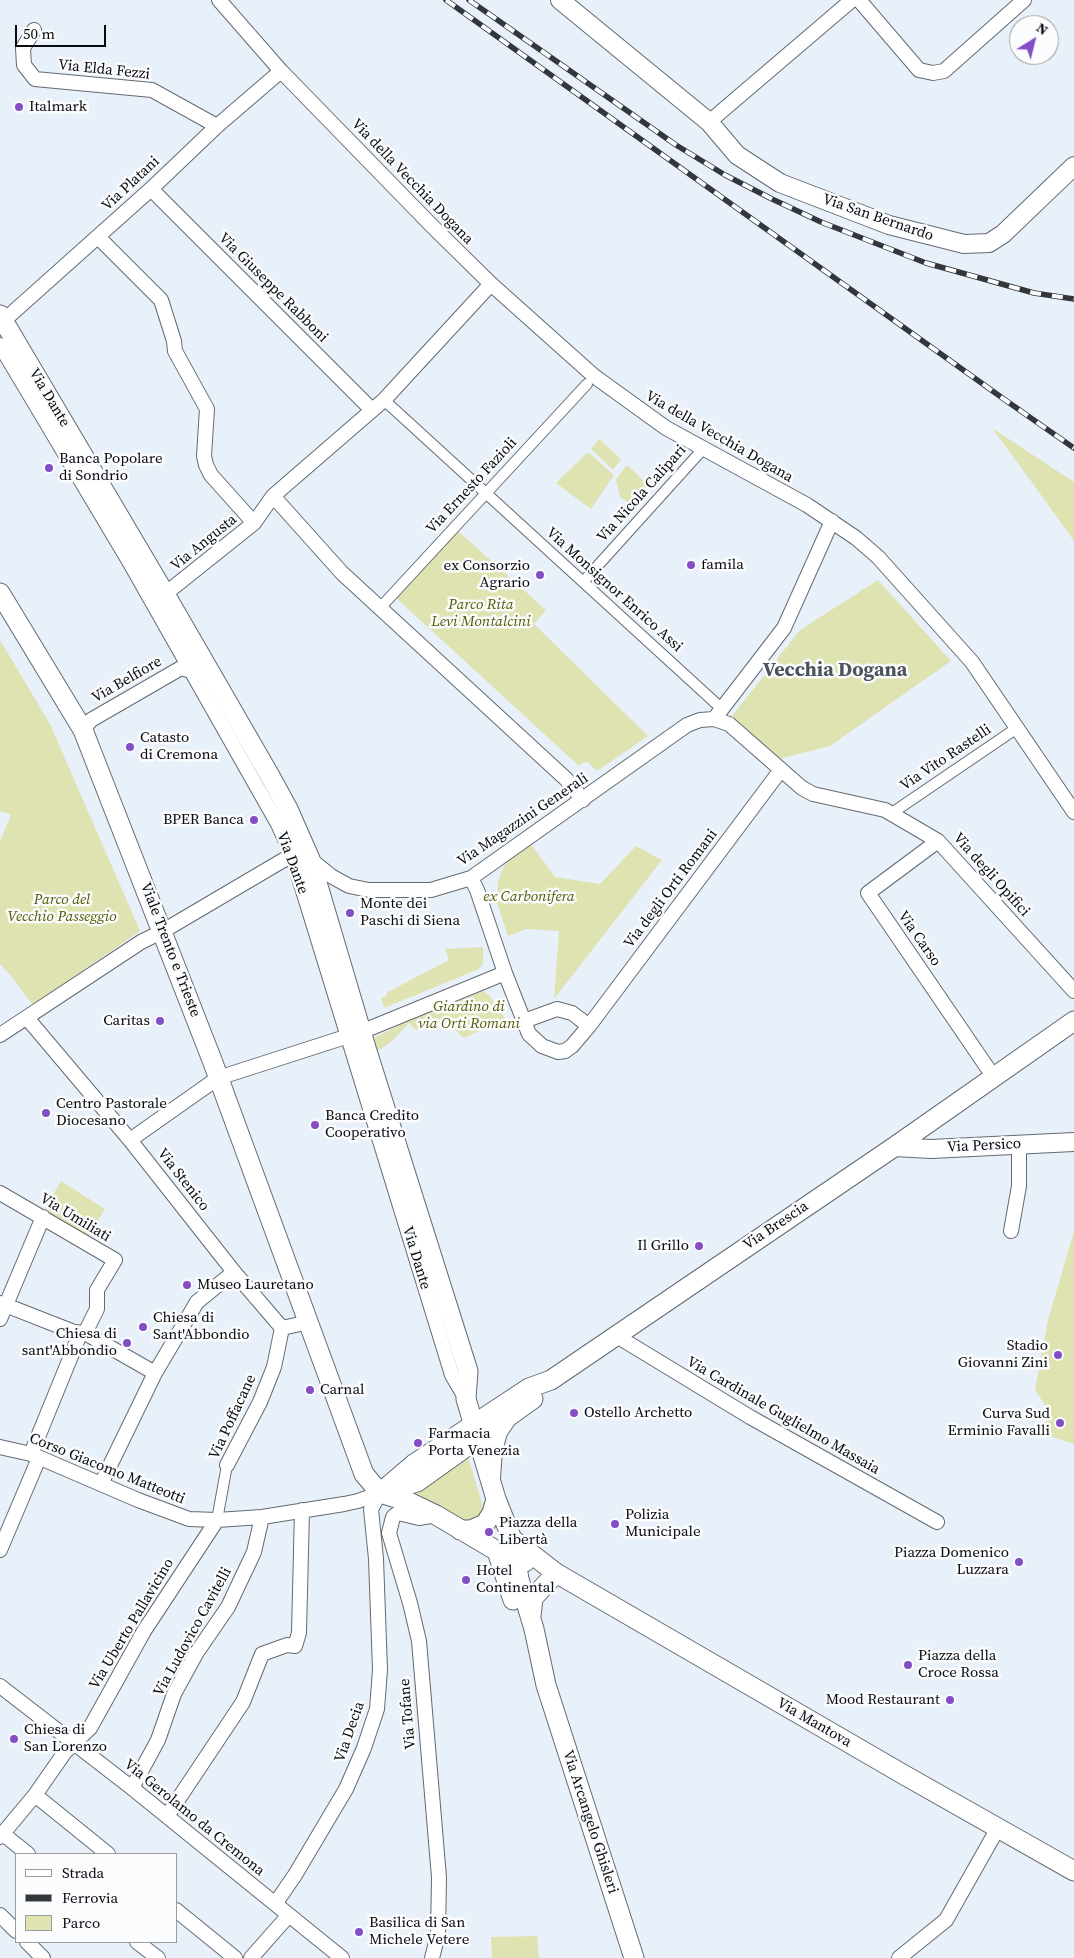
<!DOCTYPE html>
<html>
<head>
<meta charset="utf-8">
<style>
  body { margin:0 }
  #map { position:relative; width:1074px; height:1958px; overflow:hidden; background:#e8f0f9; font-family:"Source Serif 4",serif }
  canvas { display:block }
  .legend { position:absolute; left:15px; top:1853px; width:162px; height:90px; box-sizing:border-box; background:#fbfcfe; border:1px solid #9a9c9e; margin:0; padding:6px 9px; list-style:none; font-size:15px; color:#090b0e }
  .legend li { display:flex; align-items:center; gap:10px; height:25px }
  .legend b { width:25px; border:1px solid #9a9c9e }
  .north { position:absolute; left:1009px; top:15px; width:50px; height:50px; box-sizing:border-box; background:#fbfcfe; border:1px solid #9a9c9e; border-radius:50%; rotate:36deg; font-size:14px; font-weight:700; line-height:20px; text-align:center; color:#090b0e }
  .north::after { content:''; display:block; margin:auto; width:18px; height:22px; background:#824dc5; clip-path:polygon(50% 0,100% 100%,50% 72%,0 100%) }
  .scale { position:absolute; left:15px; top:25px; width:91px; height:22px; box-sizing:border-box; border:2px solid #090b0e; border-top:0; padding-left:6px; font-size:15px; line-height:18px; white-space:nowrap; color:#090b0e; -webkit-text-stroke:4px #fbfcfe; paint-order:stroke }
</style>
</head>
<body>
<div id="map">
<canvas width="1074" height="1958"></canvas>
<ul class="legend">
<li><b style="height:6px;background:#fff"></b>Strada</li>
<li><b style="height:6px;background:#33363a"></b>Ferrovia</li>
<li><b style="height:14px;background:#dfe3b2"></b>Parco</li>
</ul>
<div class="north">N</div>
<div class="scale">50 m</div>
</div>
<script>
const ctx = document.querySelector('canvas').getContext('2d');
ctx.lineJoin = 'round';
function fillPath(path, color) { ctx.fillStyle = color; ctx.fill(path, 'evenodd'); }
const toPath = rows => new Path2D(rows.map(r => 'M' + r).join(''));
function trace(path, color, width, dash) { ctx.strokeStyle = color; ctx.lineWidth = width; ctx.lineCap = dash ? 'butt' : 'round'; ctx.setLineDash(dash || []); ctx.stroke(path); }
function drawText(font, color, halo, rows, align = 'center') {
  ctx.font = font + ' "Source Serif 4",serif'; ctx.lineWidth = 5; ctx.setLineDash([]); ctx.textBaseline = 'middle'; ctx.strokeStyle = halo; ctx.fillStyle = color; for (const [text, x, y, turn = 0] of rows) {
    ctx.save(); ctx.translate(x, y); ctx.rotate((+turn || 0) * Math.PI / 180); ctx.textAlign = isNaN(turn) ? turn : align; if (halo) ctx.strokeText(text, 0, 0); ctx.fillText(text, 0, 0); ctx.restore();
  }
}
fillPath(toPath([
  [992,428,1074,482,1074,541,1031,481],
  [599,439,621,459,613,470,591,449],
  [588,452,614,475,591,509,556,483],
  [627,465,648,485,630,504,620,497,616,479],
  [457,530,546,610,534,624,648,736,597,771,586,761,579,766,395,597],
  [878,580,951,661,830,746,779,759,732,716,800,630],
  [0,640,50,724,140,931,33,1005,10,975,0,964,0,841,11,815,0,811],
  [531,844,555,877,600,884,636,846,662,860,554,999,559,931,526,929,508,936,497,903,498,882,503,868,509,859],
  [483,947,483,963,479,969,384,1008,381,998,387,996,386,993,449,960,445,949],
  [483,991,490,996,510,1026,504,1030,488,1027,464,1038,441,1018,416,1030,409,1023,392,1041,376,1052,374,1038,408,1021],
  [61,1181,105,1209,87,1239,43,1212],
  [1074,1231,1074,1444,1043,1434,1049,1411,1035,1390,1048,1320],
  [468,1457,485,1513,465,1524,416,1493],
  [537,1936,539,1958,492,1958,491,1937]
]), '#dfe3b2');
const pedestrian = toPath([
  [384,400,721,708],
  [583,582,703,449],
  [380,608,587,384],
  [892,813,1017,728],
  [217,1520,227,1465]
]);
const minor = toPath([
  [219,0,281,71,432,226,491,284,594,376,666,428,807,505,856,538,878,557,972,662,1074,812],
  [859,0,919,70,933,73,944,71,1024,0],
  [34,30,23,48,24,65,35,79,152,90,217,126],
  [709,122,852,0],
  [151,189,372,410],
  [98,237,161,300,174,341,175,351,207,409,204,456,206,465,211,475,254,523],
  [0,324,151,189,217,126,281,71],
  [0,345,130,563,278,824,292,855,452,1375,466,1399],
  [273,496,342,573,566,779,583,800],
  [165,594,254,523,273,496,384,400,491,284],
  [714,719,784,628,832,521],
  [83,730,91,720,181,668,191,671],
  [938,841,868,893,993,1076],
  [310,859,331,876,349,886,369,890,431,890,471,878,687,725,700,720,714,719,729,724,802,788,813,794,885,810,938,841,1074,991],
  [471,878,477,890,505,973,529,1034,542,1046,558,1052,565,1051,572,1046,589,1026,780,771],
  [27,1018,130,1140,234,1272,282,1328],
  [524,1021,557,1009,572,1013,589,1026],
  [0,1035,141,942,163,931,292,855],
  [130,1140,218,1078,361,1032,505,973],
  [0,1193,115,1260,97,1290,97,1309,85,1333],
  [1011,1231,1019,1186,1019,1144],
  [0,1303,74,1332,85,1333,155,1373],
  [0,1319,43,1217],
  [282,1328,309,1322],
  [615,1335,750,1417,937,1522],
  [0,1447,31,1454,138,1500,189,1519,217,1520,262,1517,344,1504,358,1501,380,1493],
  [31,1454,80,1334],
  [227,1465,260,1402,274,1367,282,1328],
  [101,1484,155,1373,197,1302,234,1272],
  [0,1550,39,1458],
  [0,1686,132,1788,342,1958],
  [132,1788,158,1740,174,1694,197,1652,228,1607,254,1552,262,1517],
  [35,1795,108,1854],
  [167,1816,243,1702,262,1654,287,1645,295,1646,299,1633,302,1510],
  [3,1834,28,1854],
  [0,1837,35,1795,65,1752,90,1728,144,1631,217,1520],
  [275,1904,295,1875,346,1789,364,1748,377,1709,380,1670,376,1559,371,1509,380,1493],
  [176,1910,235,1958],
  [0,1915,16,1931],
  [27,1942,43,1958],
  [137,1942,158,1958],
  [251,1958,289,1915],
  [432,1958,438,1935,439,1877,419,1641,410,1603,389,1533,393,1517,398,1513,419,1518,436,1515],
  [899,1958,946,1920,998,1828]
]);
const tertiary = toPath([
  [560,0,709,122,737,155,780,183,889,225,964,244,989,243,1003,234,1074,166],
  [894,1147,931,1149,1074,1142],
  [491,1478,493,1450,498,1432,506,1420]
]);
const secondary = toPath([
  [0,315,165,594,270,776,288,809,310,859,366,1048,468,1371,466,1399,496,1499,512,1539,519,1579,534,1629,546,1685,634,1958],
  [0,593,83,730,212,1060,364,1474,380,1493],
  [388,1490,417,1482,533,1399],
  [380,1493,414,1464,529,1388,551,1380,894,1147,1074,1021],
  [380,1493,409,1502,436,1515,497,1551,525,1562],
  [460,1530,471,1530,485,1524,492,1513,496,1499],
  [512,1539,556,1573,906,1776,1074,1871],
  [497,1551,513,1600],
  [531,1616,533,1598,556,1573]
]);
trace(pedestrian, '#636a72', 12);
trace(minor, '#636a72', 16);
trace(tertiary, '#636a72', 20);
trace(secondary, '#636a72', 21);
trace(pedestrian, '#fff', 10);
trace(minor, '#fff', 14);
trace(tertiary, '#fff', 18);
trace(secondary, '#fff', 19);
const rail = toPath([
  [446,0,1008,402,1074,448],
  [469,0,676,145,725,175,772,199,821,222,926,263,1034,293,1074,299]
]);
trace(rail, '#33363a', 5.5);
trace(rail, '#fbfcfe', 4, [11]);
for (const [x, y, r, color] of [
  [19,107,5,"#824dc5"],
  [49,468,5,"#824dc5"],
  [691,565,5,"#824dc5"],
  [540,575,5,"#824dc5"],
  [130,747,5,"#824dc5"],
  [254,820,5,"#824dc5"],
  [350,913,5,"#824dc5"],
  [160,1021,5,"#824dc5"],
  [46,1113,5,"#824dc5"],
  [315,1125,5,"#824dc5"],
  [699,1246,5,"#824dc5"],
  [187,1285,5,"#824dc5"],
  [143,1327,5,"#824dc5"],
  [127,1343,5,"#824dc5"],
  [1058,1355,5,"#824dc5"],
  [310,1390,5,"#824dc5"],
  [574,1413,5,"#824dc5"],
  [1060,1423,5,"#824dc5"],
  [418,1443,5,"#824dc5"],
  [615,1524,5,"#824dc5"],
  [489,1532,5,"#824dc5"],
  [1019,1562,5,"#824dc5"],
  [466,1580,5,"#824dc5"],
  [908,1665,5,"#824dc5"],
  [950,1700,5,"#824dc5"],
  [14,1739,5,"#824dc5"],
  [359,1932,5,"#824dc5"]
]) { const dot = new Path2D(); dot.arc(x, y, r, 0, 2 * Math.PI); ctx.fillStyle = color; ctx.fill(dot); trace(dot, '#fbfcfe', 2); }
drawText('15px', '#090b0e', '#fbfcfe', [
  ["Via Elda Fezzi",104,70,6],
  ["Via della Vecchia Dogana",412,182,46],
  ["Via Platani",131,184,-43],
  ["Via San Bernardo",878,218,19],
  ["Via Giuseppe Rabboni",273,288,45],
  ["Via Dante",49,398,59],
  ["Via della Vecchia Dogana",719,437,30],
  ["Via Ernesto Fazioli",472,486,-47],
  ["Via Nicola Calipari",642,494,-48],
  ["Via Angusta",204,543,-39],
  ["Via Monsignor Enrico Assi",614,590,42],
  ["Via Belfiore",127,680,-30],
  ["Via Vito Rastelli",946,758,-34],
  ["Via Magazzini Generali",523,820,-34],
  ["Via Dante",292,863,70],
  ["Via degli Opifici",991,875,48],
  ["Via degli Orti Romani",671,889,-53],
  ["Via Carso",919,939,55],
  ["Viale Trento e Trieste",170,950,69],
  ["Via Persico",984,1146,-3],
  ["Via Stenico",183,1180,52],
  ["Via Umiliati",75,1218,31],
  ["Via Brescia",776,1226,-34],
  ["Via Dante",416,1258,73],
  ["Via Cardinale Guglielmo Massaia",783,1416,30],
  ["Via Poffacane",233,1417,-65],
  ["Corso Giacomo Matteotti",107,1469,22],
  ["Via Uberto Pallavicino",132,1624,-59],
  ["Via Ludovico Cavitelli",193,1632,-61],
  ["Via Tofane",408,1714,-95],
  ["Via Mantova",814,1723,30],
  ["Via Decia",350,1732,-71],
  ["Via Gerolamo da Cremona",194,1818,39],
  ["Via Arcangelo Ghisleri",590,1822,72]
]);
drawText('15px', '#090b0e', '#fbfcfe', [
  ["Italmark",29,107],
  ["Banca Popolare",59,459],
  ["di Sondrio",59,476],
  ["famila",701,565],
  ["ex Consorzio",530,566,"right"],
  ["Agrario",530,583,"right"],
  ["Catasto",140,738],
  ["di Cremona",140,755],
  ["BPER Banca",244,820,"right"],
  ["Monte dei",360,904],
  ["Paschi di Siena",360,921],
  ["Caritas",150,1021,"right"],
  ["Centro Pastorale",56,1104],
  ["Diocesano",56,1121],
  ["Banca Credito",325,1116],
  ["Cooperativo",325,1133],
  ["Il Grillo",689,1246,"right"],
  ["Museo Lauretano",197,1285],
  ["Chiesa di",153,1318],
  ["Sant'Abbondio",153,1335],
  ["Chiesa di",117,1334,"right"],
  ["sant'Abbondio",117,1351,"right"],
  ["Stadio",1048,1346,"right"],
  ["Giovanni Zini",1048,1363,"right"],
  ["Carnal",320,1390],
  ["Ostello Archetto",584,1413],
  ["Curva Sud",1050,1414,"right"],
  ["Erminio Favalli",1050,1431,"right"],
  ["Farmacia",428,1434],
  ["Porta Venezia",428,1451],
  ["Polizia",625,1515],
  ["Municipale",625,1532],
  ["Piazza della",499,1523],
  ["Libertà",499,1540],
  ["Piazza Domenico",1009,1553,"right"],
  ["Luzzara",1009,1570,"right"],
  ["Hotel",476,1571],
  ["Continental",476,1588],
  ["Piazza della",918,1656],
  ["Croce Rossa",918,1673],
  ["Mood Restaurant",940,1700,"right"],
  ["Chiesa di",24,1730],
  ["San Lorenzo",24,1747],
  ["Basilica di San",369,1923],
  ["Michele Vetere",369,1940]
], 'left');
drawText('italic 15px', '#575a02', '#fbfcfe', [
  ["Parco Rita",481,605],
  ["Levi Montalcini",481,622],
  ["ex Carbonifera",529,897],
  ["Parco del",62,900],
  ["Vecchio Passeggio",62,917],
  ["Giardino di",469,1007],
  ["via Orti Romani",469,1024]
]);
drawText('bold 20px', '#4c535a', '#fbfcfe', [
  ["Vecchia Dogana",835,671]
]);
</script>
</body>
</html>
